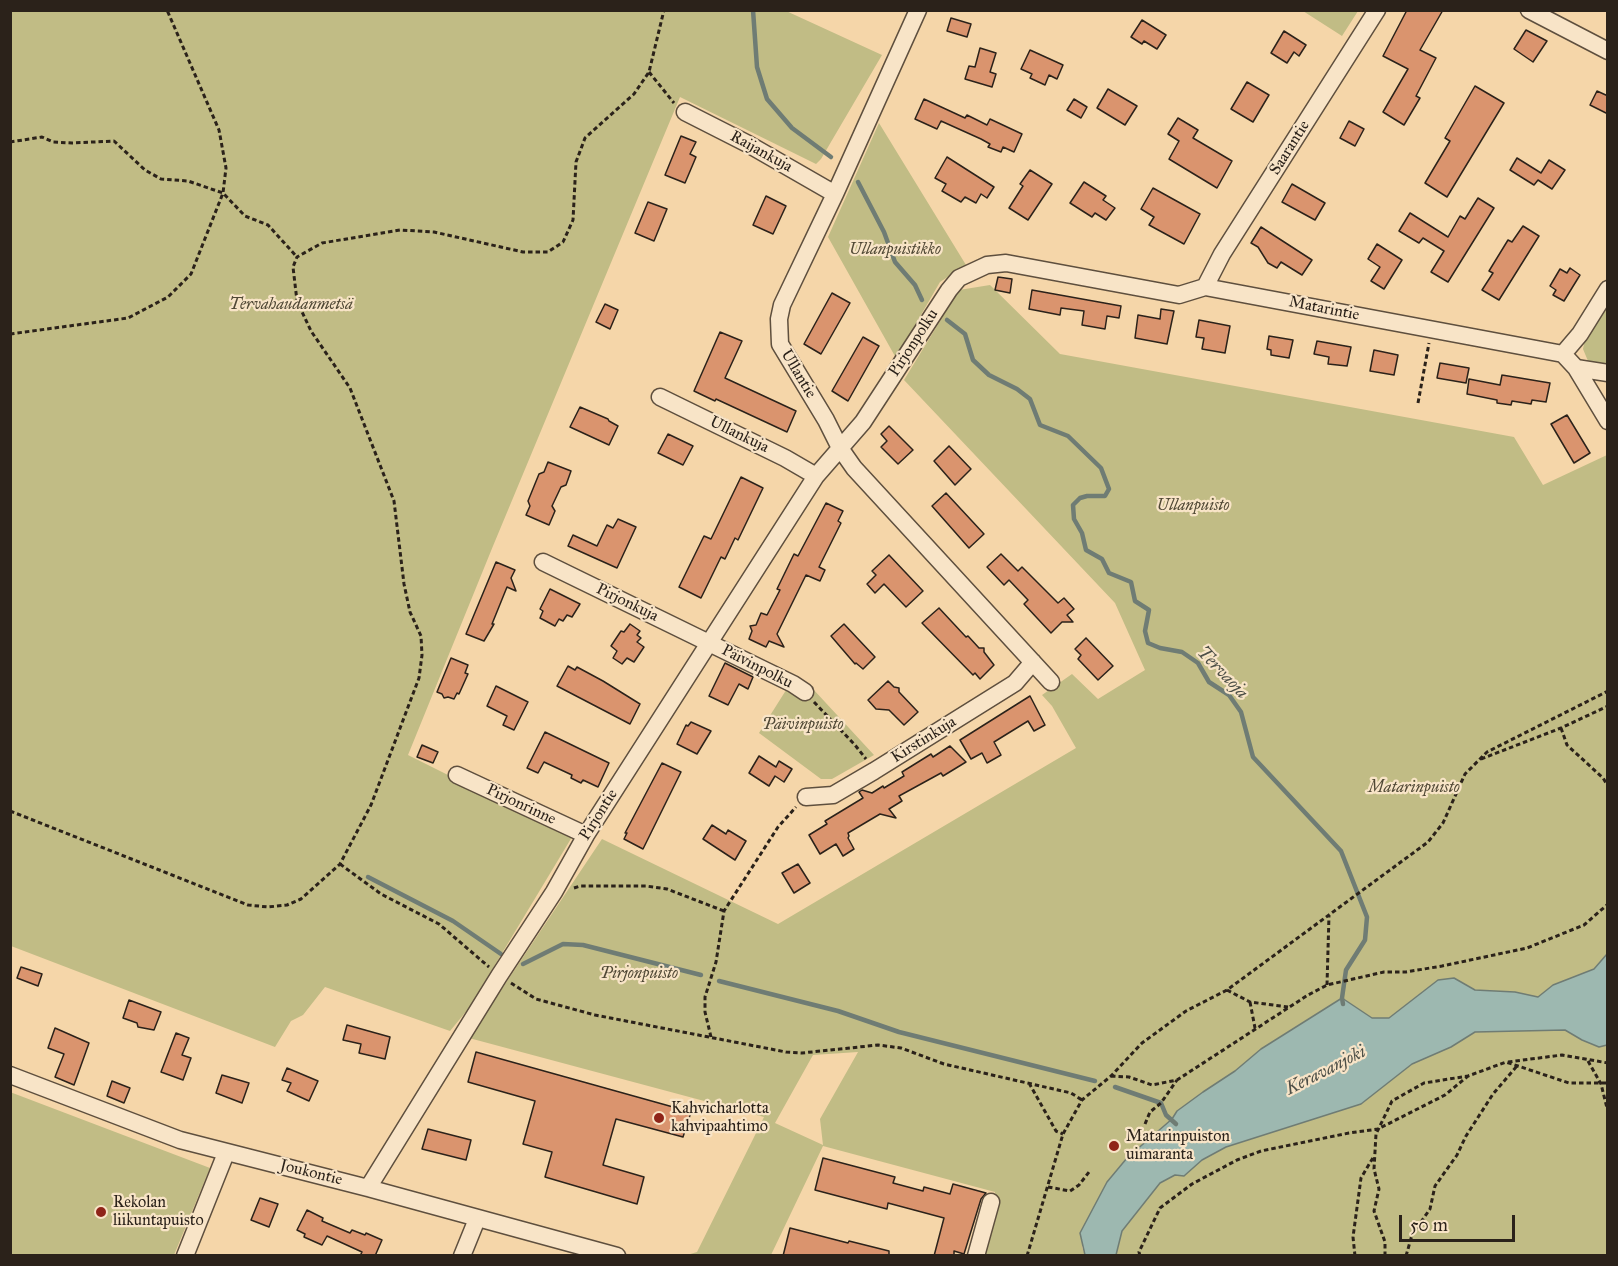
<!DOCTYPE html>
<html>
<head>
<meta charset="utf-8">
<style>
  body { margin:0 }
  #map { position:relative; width:1618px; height:1266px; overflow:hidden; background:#f5d6a9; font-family:"IM FELL Great Primer",serif }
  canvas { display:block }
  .frame { position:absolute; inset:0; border:12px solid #2b221a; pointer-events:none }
  .scale { position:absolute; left:1399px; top:1215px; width:116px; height:27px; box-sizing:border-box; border:3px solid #2b221a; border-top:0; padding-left:8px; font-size:18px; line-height:21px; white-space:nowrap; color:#2b221a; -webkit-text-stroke:4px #f8e4c7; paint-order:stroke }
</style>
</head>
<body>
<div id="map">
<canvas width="1618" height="1266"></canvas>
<div class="frame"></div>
<div class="scale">50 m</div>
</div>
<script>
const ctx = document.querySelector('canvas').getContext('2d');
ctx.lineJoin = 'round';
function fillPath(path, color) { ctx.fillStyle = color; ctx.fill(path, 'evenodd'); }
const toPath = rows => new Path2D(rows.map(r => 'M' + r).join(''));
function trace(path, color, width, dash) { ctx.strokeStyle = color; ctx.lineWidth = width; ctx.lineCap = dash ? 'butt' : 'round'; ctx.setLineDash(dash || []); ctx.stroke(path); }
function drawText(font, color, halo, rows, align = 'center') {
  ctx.font = font + ' "IM FELL Great Primer",serif'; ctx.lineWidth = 4.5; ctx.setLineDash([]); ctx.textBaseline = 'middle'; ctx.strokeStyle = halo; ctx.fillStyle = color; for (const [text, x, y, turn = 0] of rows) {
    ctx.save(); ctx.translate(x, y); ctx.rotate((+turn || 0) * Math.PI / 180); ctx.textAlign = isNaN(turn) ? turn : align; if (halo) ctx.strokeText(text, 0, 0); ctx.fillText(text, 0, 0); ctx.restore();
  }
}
fillPath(toPath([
  [784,10,882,55,821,159,816,164,680,97,493,546,408,755,572,837,469,1008,450,1031,325,987,303,1015,291,1021,275,1047,11,946,10,11],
  [1303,11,1358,11,1342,36],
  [879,123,966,265,940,282,896,358,828,237],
  [990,285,1060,354,1514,437,1543,485,1607,455,1607,954,1594,969,1553,985,1538,997,1515,992,1475,990,1454,978,1438,980,1389,1018,1372,1018,1342,998,1261,1049,1235,1071,1177,1111,1172,1119,1127,1158,1107,1182,1082,1247,1085,1255,979,1255,995,1192,823,1146,771,1255,687,1255,697,1252,764,1117,469,1038,602,839,778,924,1076,748,1052,706,1042,695,1072,674,1098,699,1145,670,1115,603,904,380,959,290],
  [858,1052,820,1119,823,1145,775,1123,813,1055],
  [1607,305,1607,364,1588,361,1583,349,1585,339],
  [788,687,813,689,874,755,832,779,821,779,759,733],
  [1565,1030,1582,1040,1599,1047,1607,1045,1607,1255,1116,1256,1122,1231,1160,1183,1175,1175,1184,1176,1202,1160,1226,1147,1361,1104,1412,1064,1451,1047,1475,1032],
  [10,1092,210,1168,174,1255,11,1255]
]), '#c1bc85');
const water = toPath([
  [1607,954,1607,1045,1599,1047,1582,1040,1565,1030,1475,1032,1451,1047,1412,1064,1361,1104,1226,1147,1202,1160,1184,1176,1175,1175,1160,1183,1122,1231,1116,1255,1085,1255,1080,1233,1107,1182,1127,1158,1172,1119,1177,1111,1203,1092,1235,1071,1261,1049,1342,998,1372,1018,1389,1018,1438,980,1454,978,1475,990,1515,992,1538,997,1553,985,1594,969,1607,954]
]);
fillPath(water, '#9db8b0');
trace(water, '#6f7c74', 1.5);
trace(toPath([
  [753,10,757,67,767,99,792,128,831,157],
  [858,182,884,232,895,262,915,285,922,300],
  [947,320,965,334,973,360,989,375,1017,389,1030,399,1040,425,1068,436,1101,468,1109,489,1105,496,1087,496,1080,498,1073,505,1074,519,1082,533,1086,550,1102,559,1109,573,1131,582,1135,601,1149,610,1145,631,1148,643,1160,648,1182,652,1198,663,1209,682,1229,695,1241,712,1253,757,1341,851,1367,917,1365,940,1346,970,1342,998,1343,1004],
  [368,877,453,921,501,954],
  [523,964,563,944,583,945,701,975],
  [719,981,838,1011,899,1032,1095,1081],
  [1115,1087,1161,1103,1166,1115,1176,1124]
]), '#6f7c74', 4.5);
const building = toPath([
  [1407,10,1443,10,1420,50,1436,58,1416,96,1420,98,1404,125,1383,112,1408,69,1383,56,1407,10],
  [951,18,971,24,967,37,947,31,951,18],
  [1142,20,1166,35,1157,49,1144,41,1142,44,1131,37,1142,20],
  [1526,30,1547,41,1533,62,1514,49,1526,30],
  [1284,31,1306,45,1299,56,1294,52,1287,63,1271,53,1284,31],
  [980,48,996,53,990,72,996,74,992,87,965,79,969,66,975,67,980,48],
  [1030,50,1063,65,1057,79,1049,75,1045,85,1030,78,1032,74,1021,69,1030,50],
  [1247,82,1269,95,1253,122,1231,109,1247,82],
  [1475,86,1504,103,1447,197,1425,183,1450,141,1445,138,1475,86],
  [1108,89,1137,106,1125,125,1097,108,1108,89],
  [1597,91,1608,96,1608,114,1590,105,1597,91],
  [924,99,965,118,967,115,987,125,990,119,1022,134,1014,152,1003,147,1001,152,988,147,990,144,981,139,941,121,937,129,915,119,924,99],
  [1074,99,1087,107,1081,118,1067,110,1074,99],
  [1178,118,1198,130,1193,138,1232,161,1217,188,1169,159,1179,141,1168,134,1178,118],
  [1349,121,1364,129,1355,146,1340,138,1349,121],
  [681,136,696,142,690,154,696,157,685,183,665,175,681,136],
  [947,157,994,187,987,198,981,194,976,203,965,197,961,202,942,191,946,184,935,178,947,157],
  [1517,158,1541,173,1549,160,1565,170,1552,189,1538,180,1534,185,1510,170,1517,158],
  [1030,170,1052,184,1028,220,1009,208,1023,186,1020,184,1030,170],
  [1084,182,1106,196,1103,200,1115,208,1106,220,1095,213,1092,217,1070,203,1084,182],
  [1292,184,1325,203,1315,220,1282,202,1292,184],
  [1153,188,1200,214,1184,244,1149,225,1154,217,1141,209,1153,188],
  [766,196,786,206,773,234,753,225,766,196],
  [1478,198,1494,208,1448,282,1431,272,1444,251,1423,238,1419,243,1399,231,1410,213,1448,237,1460,216,1465,219,1478,198],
  [648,202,667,209,654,241,635,233,648,202],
  [1523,226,1539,236,1499,300,1482,290,1493,273,1489,271,1508,240,1512,242,1523,226],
  [1261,227,1312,260,1302,275,1281,262,1277,268,1268,263,1258,247,1251,243,1261,227],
  [1377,244,1402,260,1384,289,1371,281,1380,267,1368,259,1377,244],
  [1570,268,1580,275,1564,301,1553,295,1556,290,1550,286,1560,269,1567,273,1570,268],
  [998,277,1012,279,1010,293,995,290,998,277],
  [1032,290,1121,306,1119,318,1107,316,1105,329,1082,325,1084,311,1061,308,1060,315,1029,309,1032,290],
  [832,293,850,303,821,354,804,344,832,293],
  [605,304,618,310,610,329,596,322,605,304],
  [1161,309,1174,311,1167,344,1135,338,1138,315,1160,319,1161,309],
  [1199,320,1230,326,1225,353,1202,349,1204,338,1196,337,1199,320],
  [720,332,742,341,725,378,796,411,787,432,716,399,715,401,694,391,720,332],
  [1269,336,1293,340,1289,358,1271,355,1271,350,1267,349,1269,336],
  [863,337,879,346,848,401,832,391,863,337],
  [1317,341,1351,347,1347,366,1328,364,1329,357,1314,354,1317,341],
  [1374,350,1398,355,1394,375,1370,371,1374,350],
  [1440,363,1469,368,1466,383,1437,378,1440,363],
  [1502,375,1550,383,1546,402,1532,400,1531,404,1512,401,1511,405,1497,403,1497,400,1467,394,1469,379,1500,385,1502,375],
  [580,407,608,419,609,421,618,426,609,445,570,427,580,407],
  [1567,415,1590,453,1574,463,1551,424,1567,415],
  [889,426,913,450,898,464,881,447,887,441,881,434,889,426],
  [668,434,693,446,683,465,658,453,668,434],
  [949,446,971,469,955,485,934,461,949,446],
  [548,462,571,471,566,485,561,487,552,506,555,511,549,525,526,515,530,506,528,501,539,474,544,472,548,462],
  [741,477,763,488,738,540,735,538,725,559,721,557,701,598,679,587,704,536,711,539,741,477],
  [946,493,984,534,969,548,932,506,946,493],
  [826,503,843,511,838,521,841,523,819,567,825,570,820,581,806,575,777,634,784,647,769,641,766,647,749,639,752,631,750,626,756,625,761,613,767,615,780,590,777,589,794,554,798,556,826,503],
  [618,519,636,527,617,568,568,546,573,535,597,546,607,525,613,528,618,519],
  [1001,554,1018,571,1022,567,1058,603,1064,598,1074,609,1067,615,1073,622,1062,622,1051,633,1024,604,1028,600,1009,580,1004,585,987,567,1001,554],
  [889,555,923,591,906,607,884,584,875,593,867,584,876,575,872,571,889,555],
  [496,562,515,570,511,578,516,591,507,587,492,624,494,624,484,641,466,634,496,562],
  [550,589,580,604,572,617,567,615,563,621,559,619,555,626,540,618,543,611,540,609,550,589],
  [939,608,966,637,968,636,979,648,984,648,984,652,994,665,980,679,975,673,973,675,922,623,939,608],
  [630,624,640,631,637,635,641,638,637,642,644,647,634,662,627,658,622,664,613,658,617,651,611,646,621,631,624,632,630,624],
  [844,624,875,657,863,669,856,663,855,664,831,636,844,624],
  [1086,638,1113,666,1098,680,1078,659,1081,655,1075,649,1086,638],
  [451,658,468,665,465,673,468,674,459,694,457,693,454,699,448,697,444,698,442,694,437,692,451,658],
  [725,663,753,677,748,689,739,684,728,705,709,696,725,663],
  [568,666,575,670,577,667,603,681,640,704,630,724,557,686,568,666],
  [888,681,894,687,899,688,899,692,918,712,904,725,889,710,876,709,868,700,888,681],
  [496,686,528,702,514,730,503,725,507,716,487,706,496,686],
  [1030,696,1045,725,1034,731,1028,721,994,742,1001,755,987,763,982,753,971,759,960,740,1030,696],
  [691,722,711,731,697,754,677,744,686,725,688,726,691,722],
  [545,732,609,763,598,787,583,780,581,783,571,778,572,775,544,762,538,773,527,768,545,732],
  [422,745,438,752,433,763,417,757,422,745],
  [950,746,966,762,943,776,941,773,899,796,902,801,889,809,896,818,880,814,848,833,849,836,848,838,854,849,843,856,836,844,820,854,809,835,827,824,825,821,863,798,859,792,862,790,872,793,883,786,884,788,904,776,902,772,931,754,933,757,950,746],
  [759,756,776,767,779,761,792,769,784,782,775,776,769,786,749,773,759,756],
  [662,763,681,772,643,849,624,839,627,833,625,833,662,763],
  [712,825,726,834,728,830,746,841,735,860,703,839,712,825],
  [798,864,810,883,794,893,782,873,798,864],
  [21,967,42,974,38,986,17,978,21,967],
  [129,1000,161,1012,154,1030,138,1027,137,1023,123,1018,129,1000],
  [347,1025,390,1037,385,1059,359,1053,361,1044,343,1040,347,1025],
  [55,1028,89,1043,74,1085,55,1077,64,1054,48,1048,55,1028],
  [176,1033,189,1038,182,1055,191,1058,183,1080,161,1072,176,1033],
  [476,1052,691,1112,683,1137,616,1119,603,1165,644,1177,637,1204,545,1177,552,1152,523,1144,535,1101,468,1082,476,1052],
  [287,1068,318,1081,309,1101,287,1091,291,1083,282,1080,287,1068],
  [222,1075,249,1083,242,1103,216,1093,222,1075],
  [112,1081,130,1088,124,1103,107,1096,112,1081],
  [428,1129,471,1140,466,1160,422,1149,428,1129],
  [823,1158,895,1177,893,1183,923,1191,924,1187,950,1194,953,1184,986,1193,981,1199,964,1254,954,1251,954,1256,934,1256,944,1218,888,1203,887,1209,815,1190,823,1158],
  [260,1198,278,1204,269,1227,251,1220,260,1198],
  [307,1210,323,1218,322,1221,350,1233,352,1230,365,1235,366,1233,382,1240,375,1256,360,1256,362,1252,327,1236,322,1245,304,1237,305,1234,297,1230,307,1210],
  [790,1228,848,1243,849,1241,889,1251,889,1256,783,1256,790,1228]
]);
fillPath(building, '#da946e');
trace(building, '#2b221a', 1.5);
const minor = toPath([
  [918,10,835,194,782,305,779,319,780,344,826,420,840,448,854,468,1051,682],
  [1529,10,1608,51],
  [685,112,748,144,835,194],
  [1205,287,1222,254,1377,10],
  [1563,354,1580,334,1608,289],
  [1576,368,1608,373],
  [660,397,785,458,816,476],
  [543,562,793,684,805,692],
  [457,775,586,835],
  [806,797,833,795,874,771,1015,683,1033,662],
  [10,1075,180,1140,368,1188,617,1256],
  [368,1188,499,976,554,892,586,835,816,476,863,422,949,290,959,278,987,265,1006,263,1179,295,1205,287,1563,354,1576,368,1608,421],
  [185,1256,226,1153],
  [462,1256,477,1219],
  [976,1256,991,1202]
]);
trace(minor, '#5e4f3e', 19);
trace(toPath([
  [649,72,674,103],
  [10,142,42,137,53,142,72,143,114,141,145,170,161,179,188,181,223,193,245,216,268,225,297,257],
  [10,334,128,318,168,297,191,274,223,193,226,168,219,130,167,10],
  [1418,403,1429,343],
  [814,702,855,745,866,759],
  [1561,728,1567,745,1603,778,1608,786],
  [1481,759,1561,728,1608,706],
  [10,811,248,905,268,907,287,905,301,899,340,864,371,805,419,678,422,655,421,636,410,612,404,584,394,501,350,388,311,331,297,301,293,267,297,257,322,243,400,230,434,232,523,252,548,252,563,242,573,220,576,162,585,138,634,94,649,72,664,10],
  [340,864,381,894,439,924,489,967],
  [574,888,580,886,646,886,667,889,724,911],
  [511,983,536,999,595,1015,786,1052,802,1053,878,1045,901,1048,944,1064,1071,1093,1082,1100],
  [1327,985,1329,915],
  [1227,990,1250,1002,1288,1007],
  [1250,1002,1255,1028],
  [711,1037,705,1012,705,997,716,962,724,911,778,827,796,807],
  [1588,1061,1601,1084,1608,1112],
  [1508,1062,1562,1055,1608,1063],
  [1111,1076,1129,1077,1152,1085,1177,1080,1308,995,1327,985,1384,972,1406,972,1442,966,1527,948,1584,925,1608,904],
  [1029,1083,1056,1131,1063,1134],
  [1145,1124,1150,1112,1161,1103,1177,1080],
  [1048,1187,1070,1191,1079,1185,1089,1172],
  [1027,1256,1063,1134,1082,1100,1111,1076,1142,1043,1186,1011,1227,990,1428,842,1443,823,1465,774,1487,752,1608,691],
  [1140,1256,1139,1252,1160,1208,1192,1184,1237,1160,1261,1151,1349,1133,1378,1129,1445,1095,1468,1076],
  [1355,1256,1353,1237,1361,1178,1374,1156],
  [1385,1256,1385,1242,1374,1211,1379,1189,1374,1169,1376,1134,1392,1101,1424,1083,1468,1076,1506,1062,1569,1083,1608,1083],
  [1406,1256,1412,1235,1430,1209,1435,1186,1457,1155,1466,1136,1493,1094,1517,1066]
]), '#2b221a', 3, [4.5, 3]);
trace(minor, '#f8e4c7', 16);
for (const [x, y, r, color] of [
  [659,1118,6,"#8f2418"],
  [1114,1146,6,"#8f2418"],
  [101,1212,6,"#8f2418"]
]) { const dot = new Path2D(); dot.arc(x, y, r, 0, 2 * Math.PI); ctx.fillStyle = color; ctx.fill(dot); trace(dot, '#f8e4c7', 2); }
drawText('16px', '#2b221a', '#f8e4c7', [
  ["Saarantie",1290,148,-58],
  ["Raijankuja",761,152,29],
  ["Matarintie",1324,309,11],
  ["Pirjonpolku",914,343,-57],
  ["Ullantie",798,374,59],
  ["Ullankuja",739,435,26],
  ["Pirjonkuja",627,603,26],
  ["Päivinpolku",757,667,27],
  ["Kirstinkuja",924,740,-32],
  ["Pirjonrinne",521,805,25],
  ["Pirjontie",599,815,-58],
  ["Joukontie",311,1173,14]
]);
drawText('italic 16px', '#504835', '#f8e4c7', [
  ["Ullanpuistikko",895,250],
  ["Tervahaudanmetsä",291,305],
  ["Ullanpuisto",1193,506],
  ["Päivinpuisto",803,725],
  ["Matarinpuisto",1414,788],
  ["Pirjonpuisto",639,974]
]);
drawText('16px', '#2b221a', '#f8e4c7', [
  ["Kahvicharlotta",671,1109],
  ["kahvipaahtimo",671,1127],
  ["Matarinpuiston",1126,1137],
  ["uimaranta",1126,1155],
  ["Rekolan",113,1203],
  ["liikuntapuisto",113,1221]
], 'left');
drawText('italic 18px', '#4d4f47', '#f8e4c7', [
  ["Tervaoja",1222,673,46],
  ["Keravanjoki",1326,1071,-27]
]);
</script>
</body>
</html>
